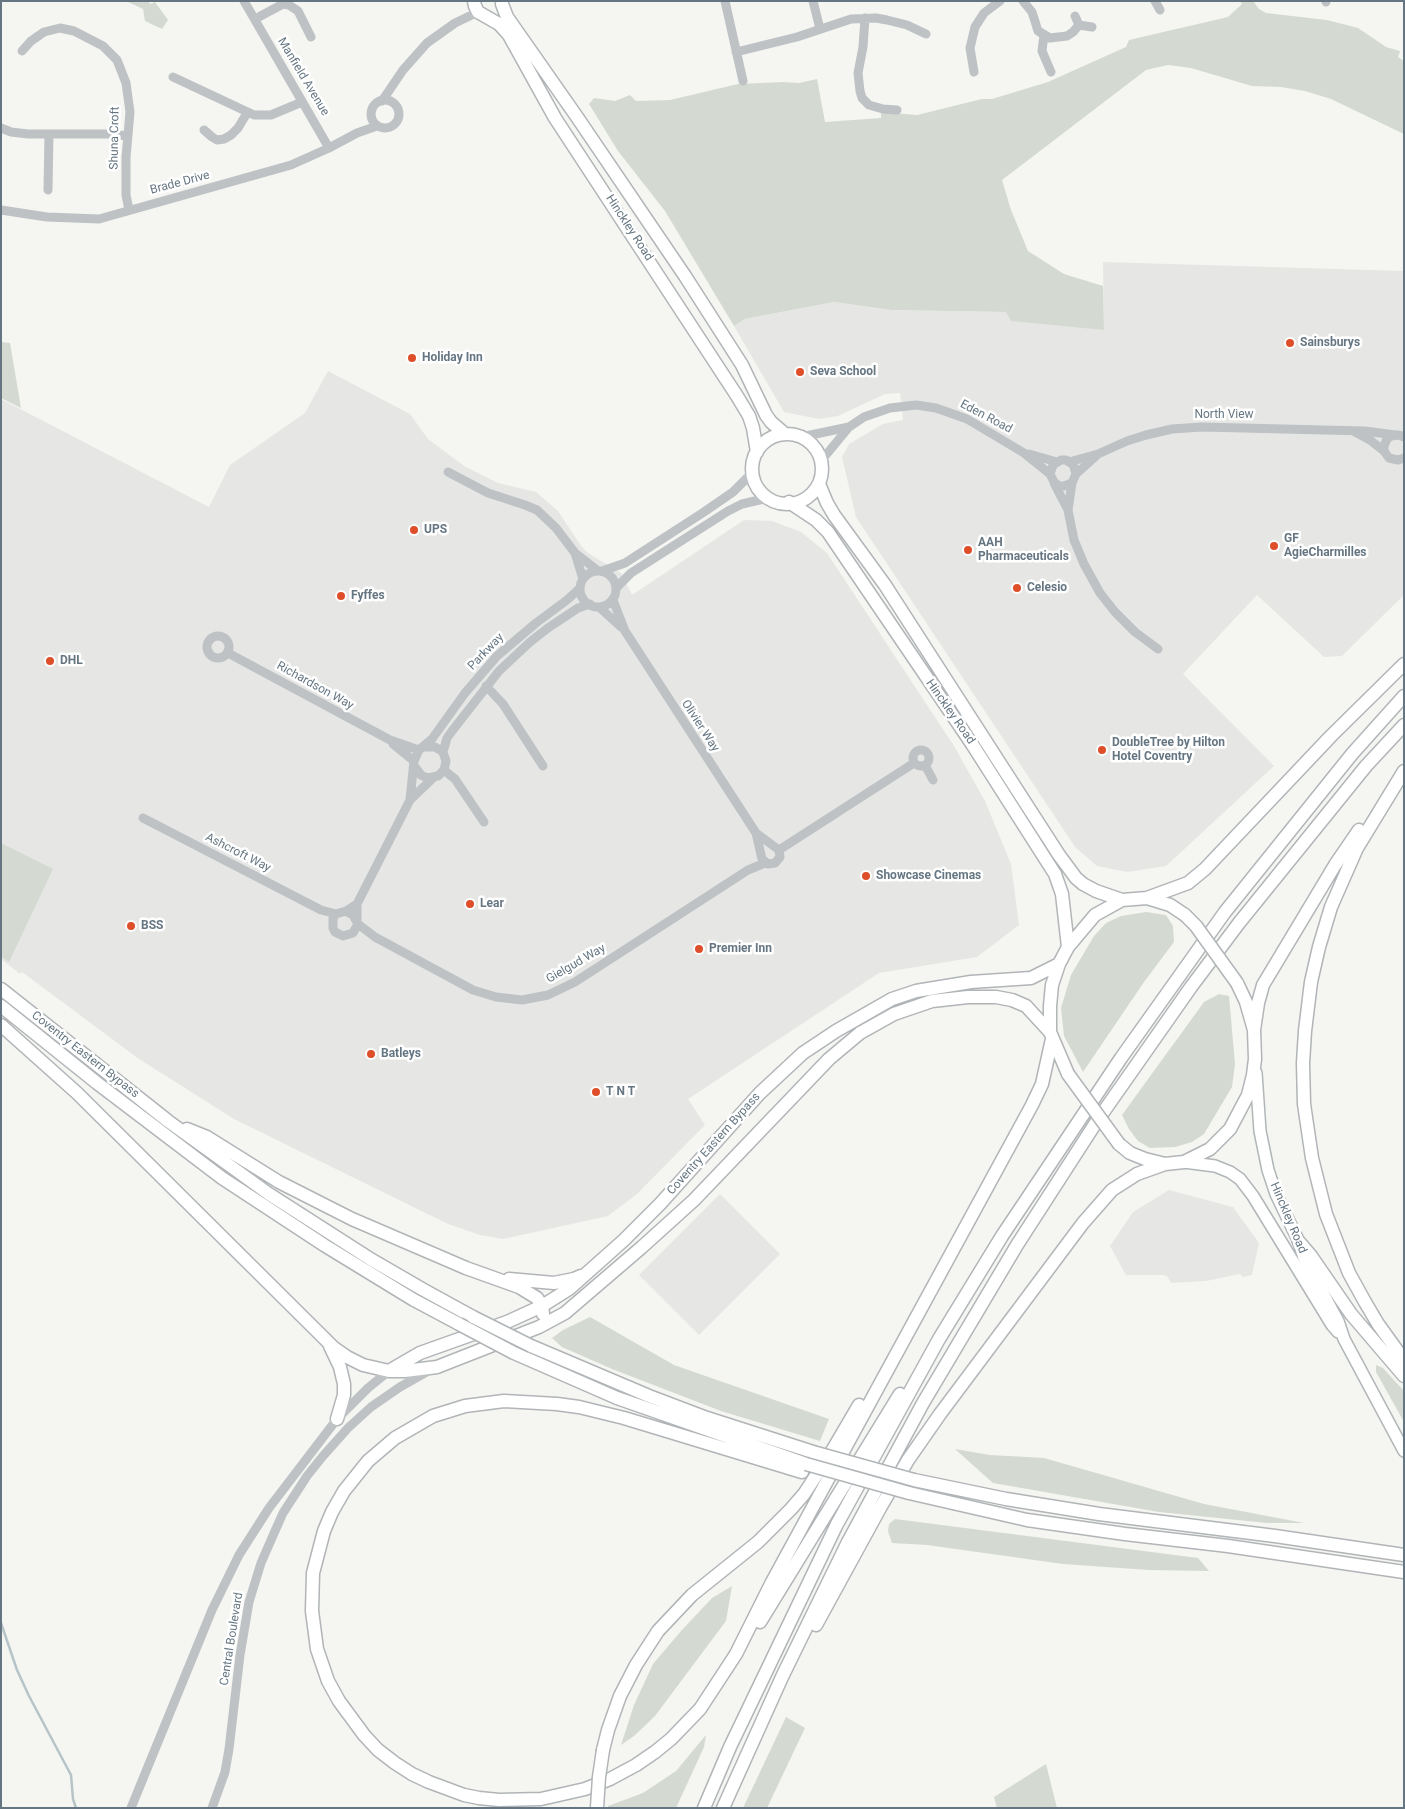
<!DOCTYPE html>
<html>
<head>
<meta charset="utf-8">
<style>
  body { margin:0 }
  #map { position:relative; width:1405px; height:1809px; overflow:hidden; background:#f5f5f1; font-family:Roboto,sans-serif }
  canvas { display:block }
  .frame { position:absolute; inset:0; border:2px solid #657682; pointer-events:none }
</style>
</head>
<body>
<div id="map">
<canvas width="1405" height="1809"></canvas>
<div class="frame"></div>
</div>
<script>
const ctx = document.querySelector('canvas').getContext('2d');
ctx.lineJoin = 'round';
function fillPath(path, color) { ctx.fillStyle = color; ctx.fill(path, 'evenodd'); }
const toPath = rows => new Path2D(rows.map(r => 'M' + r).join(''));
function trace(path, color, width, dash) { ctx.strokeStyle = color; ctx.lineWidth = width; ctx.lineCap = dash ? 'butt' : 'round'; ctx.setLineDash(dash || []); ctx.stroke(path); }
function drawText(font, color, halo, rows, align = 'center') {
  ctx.font = font + ' Roboto,sans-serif'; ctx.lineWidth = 5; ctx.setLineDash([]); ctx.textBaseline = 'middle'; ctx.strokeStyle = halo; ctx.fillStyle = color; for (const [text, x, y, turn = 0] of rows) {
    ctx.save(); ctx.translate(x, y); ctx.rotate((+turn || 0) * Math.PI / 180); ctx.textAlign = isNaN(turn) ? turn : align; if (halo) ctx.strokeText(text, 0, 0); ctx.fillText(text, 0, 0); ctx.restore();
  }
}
fillPath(toPath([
  [1103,262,1404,271,1404,595,1342,656,1324,657,1257,595,1183,674,1274,766,1166,866,1127,872,1097,866,1075,847,856,517,842,457,849,444,883,424,903,420,900,393,885,394,838,416,819,419,784,412,734,326,745,319,834,302,891,310,1006,312,1104,330],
  [328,371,410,414,428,439,464,466,498,483,536,492,558,511,581,546,588,553,621,573,632,595,744,520,772,521,801,532,827,553,954,746,985,801,1011,864,1019,925,977,957,879,973,688,1099,705,1125,637,1194,608,1216,503,1239,480,1235,448,1224,234,1119,139,1059,22,972,20,974,1,959,1,399,209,507,230,465,305,413],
  [1169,1190,1233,1207,1259,1243,1252,1275,1243,1277,1240,1274,1206,1281,1171,1283,1167,1276,1162,1275,1126,1275,1110,1246,1133,1212],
  [720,1194,780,1254,699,1335,639,1275]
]), '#e6e7e5');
fillPath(toPath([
  [126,1,148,1,150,4,155,2,168,20,162,29,145,21,143,9],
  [1240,1,1253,1,1259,9,1266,13,1327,20,1358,28,1386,47,1400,51,1398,57,1404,61,1404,134,1331,99,1305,91,1281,87,1252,86,1191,68,1168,65,1146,70,1002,180,1011,210,1028,251,1064,274,1103,286,1104,330,1011,321,1006,312,891,310,834,302,745,319,734,326,665,211,618,151,589,104,594,98,615,101,630,95,636,101,670,100,738,84,783,82,799,83,817,79,825,122,881,118,881,112,917,115,982,99,992,99,1048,82,1126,47,1129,40,1228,17,1242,4],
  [1,342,10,343,21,408,1,398],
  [1,843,53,869,9,962,1,956],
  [1146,912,1166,915,1173,926,1174,942,1144,982,1083,1072,1064,1036,1061,1008,1071,975,1094,936,1106,923,1121,916],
  [1219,994,1229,996,1235,1064,1232,1087,1204,1134,1192,1142,1175,1147,1150,1148,1138,1141,1129,1129,1122,1115,1204,1002],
  [590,1317,674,1365,829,1419,820,1441,721,1411,612,1369,562,1347,552,1338,563,1330],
  [1376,1365,1383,1368,1404,1391,1404,1422,1376,1372],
  [955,1449,990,1455,1044,1458,1204,1504,1304,1523,1267,1523,1159,1512,993,1483],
  [895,1519,1198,1558,1209,1571,1149,1570,1063,1564,927,1545,892,1543,888,1531,889,1524],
  [732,1586,726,1621,655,1716,634,1736,621,1745,634,1705,653,1664,681,1631,712,1598],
  [786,1717,805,1728,767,1808,743,1808],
  [706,1735,704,1747,676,1808,608,1808,608,1806,643,1793,676,1771],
  [1046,1764,1057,1808,997,1808,994,1797]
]), '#d4dad1');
trace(toPath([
  [1,1623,17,1670,29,1696,71,1775,73,1799,76,1808]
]), '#b6c3c7', 2.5);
const major = toPath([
  [1256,1073,1260,1131,1268,1170,1276,1194,1299,1242,1304,1258,1338,1321,1344,1339,1404,1451],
  [1184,1162,1215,1166,1230,1172,1240,1179,1253,1196,1332,1325,1338,1332]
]);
const highway = toPath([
  [474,1,475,6,478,12,499,24,509,35,555,118,737,396,749,416,753,428,757,452],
  [502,4,507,17,577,117,685,276,742,365,766,415,771,422,785,434],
  '752 469a35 35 0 1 1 70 0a35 35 0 1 1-70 0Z',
  [819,484,827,503,834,515,885,585,1059,855,1076,878,1083,884,1096,891,1122,900],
  [789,502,816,520,828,532,972,744,1046,860,1055,874,1062,894,1068,947],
  [1404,771,1357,848,1331,907,1319,947,1311,982,1305,1031,1303,1063,1304,1104,1312,1158,1326,1214,1349,1273,1365,1302,1378,1324,1404,1360],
  [1147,898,1188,883,1205,869,1331,736,1404,664],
  [1,989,168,1121,269,1194,372,1260,422,1289,473,1317],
  [1,1006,97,1083,222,1178,324,1245,414,1300,459,1324],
  [1,1025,77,1093,334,1348,347,1357,363,1365,389,1371,405,1371,437,1367,539,1327,565,1313,642,1247,694,1200,829,1059,860,1033,894,1014,932,1001,968,997,996,997,1012,1000,1026,1006,1050,1032],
  [1254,1030,1258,1003,1263,985,1335,865,1359,830],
  [1068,1074,1050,1032,1050,1006,1052,985,1059,964,1068,947,1095,915,1122,900,1147,898,1170,905,1185,915],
  [187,1129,207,1137,279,1182,352,1219,466,1268,519,1287,537,1298,542,1306,543,1314],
  [1119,1144,1130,1153,1145,1159,1165,1164,1184,1162,1210,1149,1230,1129,1248,1095,1253,1075,1255,1059,1254,1030,1246,1002,1237,983],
  [1299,1242,1311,1256,1351,1314,1404,1376],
  [509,1279,554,1283,574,1279,581,1276],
  [330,1346,340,1367,344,1384,344,1395,337,1419],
  [531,1346,649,1396,707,1418,813,1452],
  [514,1353,617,1398,806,1464],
  [389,1371,420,1353,507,1322,542,1306,569,1289,624,1240,660,1204,760,1093,803,1053,836,1031,892,999,916,991,971,982,1031,978,1059,964],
  [802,1472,624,1418,579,1407,557,1404,504,1401,465,1406,433,1416,395,1438,368,1461,344,1491,332,1512,324,1531,313,1573,312,1611,317,1649,328,1681,339,1701,364,1735,378,1750,395,1763,412,1774,429,1782,464,1795,479,1798,499,1800,541,1799,585,1789,610,1779,636,1765,655,1752,671,1739,700,1709,736,1654,772,1582,1032,1105,1042,1084,1052,1039],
  [914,1480,1006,1499,1099,1514,1275,1536,1404,1555],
  [909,1493,1027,1520,1125,1534,1228,1546,1404,1572],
  [760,1622,900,1394],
  [816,1625,880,1508,908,1460,940,1414,1083,1223,1112,1190,1137,1174,1165,1164],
  [603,1750,608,1730,620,1696,636,1665,658,1631,692,1595,758,1542,791,1509,804,1494,832,1451,859,1405],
  [704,1808,730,1747,836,1526,939,1339,1002,1236,1121,1058,1225,912,1352,754,1404,696],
  [723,1808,782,1677,848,1542,923,1403,1017,1245,1097,1121,1191,987,1239,923,1366,766,1404,725]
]);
trace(major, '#b1b6b9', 14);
trace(highway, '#b1b5b8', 15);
trace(toPath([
  [244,1,329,148],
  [725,1,743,81],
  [813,1,820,29],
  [1023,1,1032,12,1038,31,1050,38,1067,36,1073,32,1079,25,1075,16],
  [1155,1,1160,10],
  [1326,1,1326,2],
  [865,18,863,47,858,73,860,91,862,98,869,105,883,109,897,110],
  [255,19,283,4,289,5,298,11,311,37],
  [1079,25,1092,27],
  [1044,35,1042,51,1051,72],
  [22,51,31,41,44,32,60,28,74,31,103,46,117,60,126,83,130,112,126,157,126,195,129,210],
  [736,52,797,37,851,19,876,18,887,20,907,25,926,34],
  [974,72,970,48,975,27,984,13,1000,1],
  [173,77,254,115,271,115,302,102],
  '371 114a14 14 0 1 1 28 0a14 14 0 1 1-28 0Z',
  [382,101,403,70,427,43,455,23,478,12],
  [1,128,11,132,28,134,111,134,127,136],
  [204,130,212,137,217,140,224,139,231,135,238,128,247,113],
  [48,190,49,134],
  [1,210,47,217,99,219,291,165,329,148,357,133,377,126],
  [1355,432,1370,440,1384,451],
  [801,437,849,427],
  [1404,437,1399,435,1391,436,1387,439,1384,446,1384,451,1389,458,1398,460,1404,458],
  [1029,454,1057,462],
  [821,461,849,427,864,417,890,408,916,405,936,408,967,419,1024,453,1050,474,1054,482,1059,486,1064,486,1072,483,1076,474,1073,464,1066,460,1061,460,1053,465,1050,474],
  [1069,462,1098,454,1127,441,1146,435,1172,429,1202,427,1365,431,1395,435],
  [448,472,488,493,525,505,537,510,556,528,575,553,597,570],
  [1076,474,1096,456],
  [1054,483,1068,510,1074,540,1084,564,1100,593,1115,612,1135,632,1158,649],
  [1068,510,1072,483],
  [575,553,583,579],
  [602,571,625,563,704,512,733,492,753,472],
  '580 589a18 18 0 1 1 36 0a18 18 0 1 1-36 0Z',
  [616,588,631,573,728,511,742,504,768,498],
  [613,600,625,631,756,833,762,859,768,864,775,863,780,857,779,850,756,833],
  [599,607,621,627],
  '207 647a11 11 0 1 1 22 0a11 11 0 1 1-22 0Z',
  [228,653,390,740,419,750],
  [486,686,503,704,543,766],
  [393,744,414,761],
  '913 758a8 8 0 1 1 16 0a8 8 0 1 1-16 0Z',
  [443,752,447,738,452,731,499,671,530,642,548,628,578,608,590,604],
  [925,765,933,780],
  [415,767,421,775,427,778,438,776,444,770,446,761,443,752,435,747,424,747],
  [444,770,455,779,484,822],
  [410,800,414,761,419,750,432,739,465,693,497,656,536,623,567,600,580,588],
  [143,818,321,910,336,914],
  [779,850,914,763],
  [346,911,353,915,358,924,353,933,343,936,335,932,333,928,333,918,336,914,346,911,357,904],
  [357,920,357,904,410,800,433,778],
  [358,924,375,937,473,990,496,997,522,1000,548,995,575,982,748,870,765,863],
  [131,1808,212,1610,239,1555,269,1508,337,1419,368,1388,389,1371],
  [212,1808,225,1772,229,1749,240,1655,249,1602,261,1563,275,1531,283,1513,307,1476,323,1456,348,1428,371,1407,400,1387,430,1370]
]), '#bec2c5', 9);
trace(major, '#fff', 11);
trace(highway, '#fff', 12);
const highwayBridge = toPath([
  [1185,915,1196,926,1237,983],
  [1068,1074,1119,1144],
  [473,1317,531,1346],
  [459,1324,514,1353],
  [813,1452,914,1480],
  [806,1464,909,1493],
  [597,1808,599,1777,603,1750]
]);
trace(highwayBridge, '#b1b5b8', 15, []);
trace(highwayBridge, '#fff', 12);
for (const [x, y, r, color] of [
  [1290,343,5,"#dd4e29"],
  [412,358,5,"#dd4e29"],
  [800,372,5,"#dd4e29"],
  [414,530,5,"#dd4e29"],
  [1274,546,5,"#dd4e29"],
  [968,550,5,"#dd4e29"],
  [1017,588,5,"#dd4e29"],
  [341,596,5,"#dd4e29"],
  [50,661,5,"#dd4e29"],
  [1102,750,5,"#dd4e29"],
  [866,876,5,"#dd4e29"],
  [470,904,5,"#dd4e29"],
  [131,926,5,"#dd4e29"],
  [699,949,5,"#dd4e29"],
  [371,1054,5,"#dd4e29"],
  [596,1092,5,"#dd4e29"]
]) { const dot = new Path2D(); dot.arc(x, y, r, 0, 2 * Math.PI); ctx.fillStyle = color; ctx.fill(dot); trace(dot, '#fff', 2); }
drawText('12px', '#657682', '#fff', [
  ["Manfield Avenue",303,77,59],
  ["Shuna Croft",115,138,-89],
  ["Brade Drive",180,183,-15],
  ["Hinckley Road",629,228,57],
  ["North View",1224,415],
  ["Eden Road",986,417,28],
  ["Parkway",486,652,-46],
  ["Richardson Way",315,686,29],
  ["Hinckley Road",950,712,55],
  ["Olivier Way",700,726,57],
  ["Ashcroft Way",238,853,27],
  ["Gielgud Way",576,964,-30],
  ["Coventry Eastern Bypass",85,1055,38],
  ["Coventry Eastern Bypass",714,1144,-48],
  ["Hinckley Road",1288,1218,67],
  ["Central Boulevard",232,1639,-81]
]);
drawText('bold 12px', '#657682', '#fff', [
  ["Sainsburys",1300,343],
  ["Holiday Inn",422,358],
  ["Seva School",810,372],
  ["UPS",424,530],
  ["GF",1284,539],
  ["AgieCharmilles",1284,553],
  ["AAH",978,543],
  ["Pharmaceuticals",978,557],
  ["Celesio",1027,588],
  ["Fyffes",351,596],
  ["DHL",60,661],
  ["DoubleTree by Hilton",1112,743],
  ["Hotel Coventry",1112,757],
  ["Showcase Cinemas",876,876],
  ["Lear",480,904],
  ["BSS",141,926],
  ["Premier Inn",709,949],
  ["Batleys",381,1054],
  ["T N T",606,1092]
], 'left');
</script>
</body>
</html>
